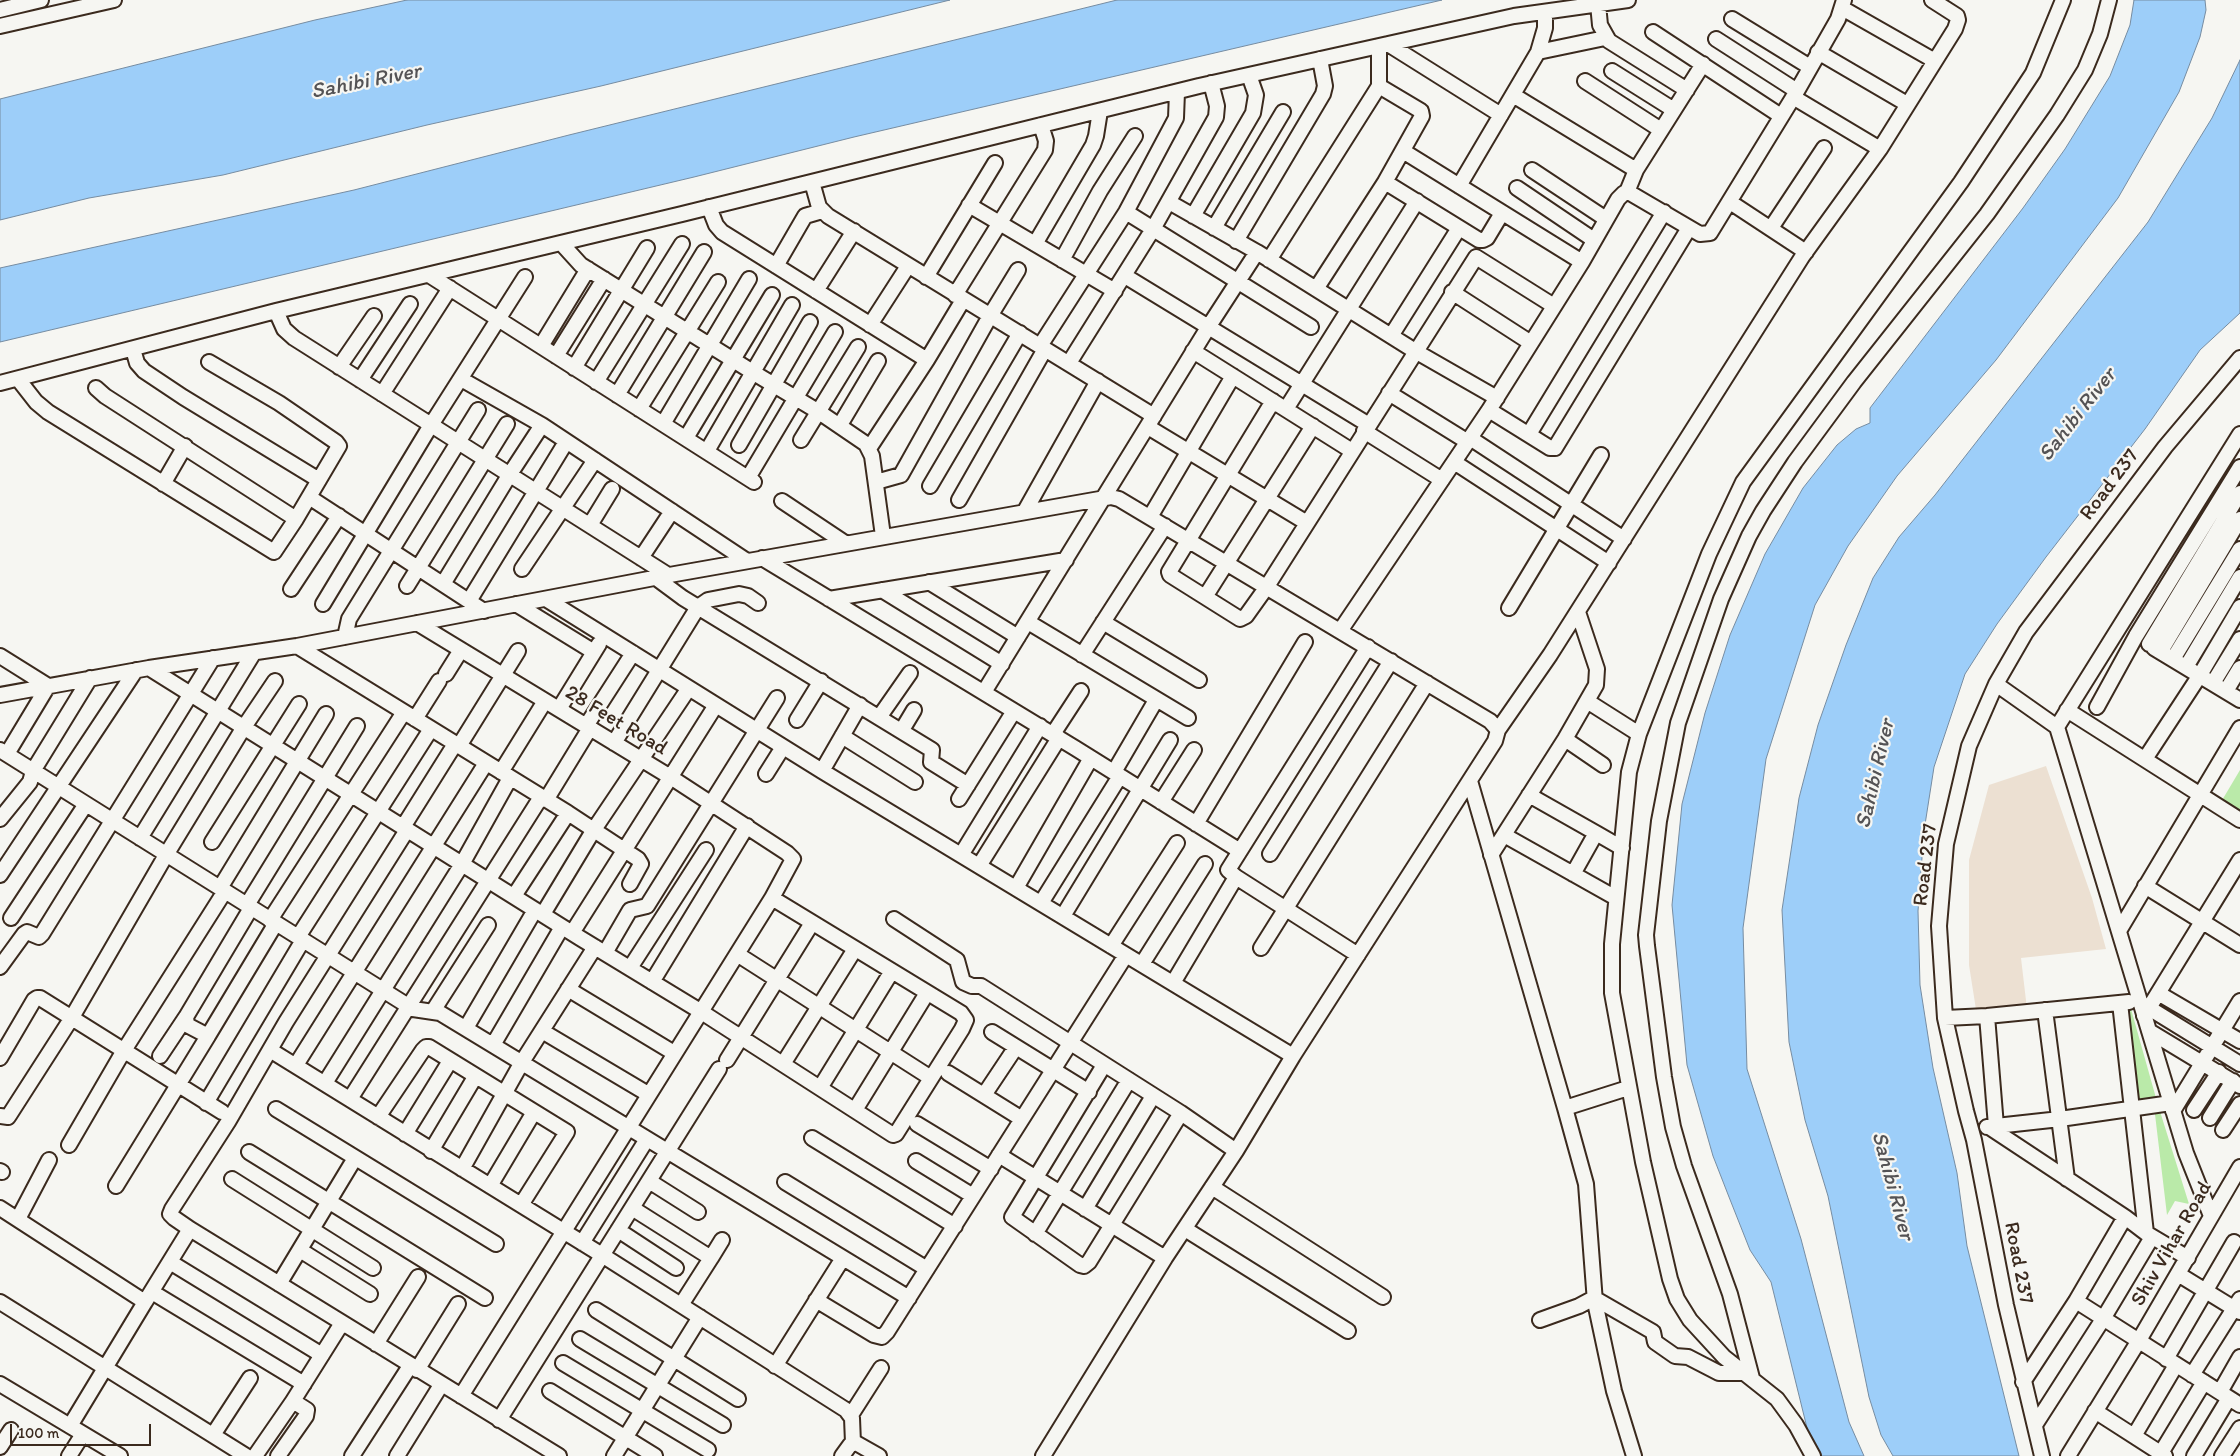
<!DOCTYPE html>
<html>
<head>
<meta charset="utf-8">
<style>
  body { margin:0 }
  #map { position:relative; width:2240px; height:1456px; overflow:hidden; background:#f6f6f2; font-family:Itim,sans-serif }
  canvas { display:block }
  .scale { position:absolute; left:10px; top:1424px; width:141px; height:22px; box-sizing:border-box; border:2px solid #3b2a1e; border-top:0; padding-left:6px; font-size:15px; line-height:18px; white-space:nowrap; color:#3b2a1e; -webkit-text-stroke:4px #f6f6f2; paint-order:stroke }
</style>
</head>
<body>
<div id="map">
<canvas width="2240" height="1456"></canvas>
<div class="scale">100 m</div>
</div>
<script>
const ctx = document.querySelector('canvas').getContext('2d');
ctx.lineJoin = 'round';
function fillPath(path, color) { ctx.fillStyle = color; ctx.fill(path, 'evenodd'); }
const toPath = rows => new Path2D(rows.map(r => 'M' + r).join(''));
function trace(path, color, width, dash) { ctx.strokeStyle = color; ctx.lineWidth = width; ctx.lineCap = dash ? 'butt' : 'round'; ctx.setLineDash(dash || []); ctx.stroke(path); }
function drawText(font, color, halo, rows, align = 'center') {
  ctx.font = font + ' Itim,sans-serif'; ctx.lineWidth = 4.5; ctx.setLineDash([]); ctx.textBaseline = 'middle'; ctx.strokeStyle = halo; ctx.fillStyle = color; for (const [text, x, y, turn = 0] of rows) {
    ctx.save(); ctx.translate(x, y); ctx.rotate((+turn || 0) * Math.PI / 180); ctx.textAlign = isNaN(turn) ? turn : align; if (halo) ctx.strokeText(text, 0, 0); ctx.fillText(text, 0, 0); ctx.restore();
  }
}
fillPath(toPath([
  [2046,766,2092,898,2106,949,2021,958,2027,1009,1977,1016,1969,965,1969,860,1989,785]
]), '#ece0d2');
fillPath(toPath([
  [2240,770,2240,814,2221,802],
  [2131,1009,2156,1098,2136,1100,2124,1010],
  [2158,1105,2189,1204,2175,1201,2167,1215,2154,1106]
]), '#baeaa9');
const water = toPath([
  [407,0,950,0,601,86,427,125,223,175,89,198,0,220,0,99,315,20,407,0],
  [1117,0,1442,0,854,137,694,177,0,342,0,268,354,190,569,135,1117,0],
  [2134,0,2205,0,2206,10,2200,37,2179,92,2118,198,1996,360,1897,476,1848,546,1815,605,1766,759,1743,928,1747,1069,1801,1239,1849,1422,1864,1456,1817,1456,1810,1440,1771,1282,1750,1250,1729,1197,1713,1156,1687,1065,1672,905,1682,804,1705,713,1730,635,1765,554,1803,488,1837,445,1856,429,1870,423,1870,408,2023,208,2065,149,2110,76,2130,25,2134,0],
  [2240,60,2240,313,2200,350,2145,429,2046,557,1997,624,1965,674,1934,767,1924,831,1918,911,1920,985,1933,1068,1957,1173,1967,1246,2019,1456,1893,1456,1881,1435,1869,1397,1828,1196,1805,1120,1789,1042,1782,910,1799,798,1818,725,1846,645,1873,578,1899,537,1935,495,2148,222,2212,118,2240,60]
]);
fillPath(water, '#9dcef9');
trace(water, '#768ca1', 1);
const minor = toPath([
  [1598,4,1600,25,1609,41,1687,90],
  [1842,8,1935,61],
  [0,10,41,0],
  [1732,19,1810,67],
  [0,26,114,0],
  [1653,32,1781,116],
  [1716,39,1797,91],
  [1388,44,1501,115],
  [1538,52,1605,38],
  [1818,52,1907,104],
  [1612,71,1674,110],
  [1585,81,1661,130],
  [1513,95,1636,170],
  [1793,97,1880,149],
  [1403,151,1582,262],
  [1532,170,1606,219],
  [812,182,819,207,828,216,1154,416],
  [1385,182,1479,240,1483,240,1487,238,1502,213],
  [1459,186,1538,52,1545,28,1545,13],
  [1517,188,1594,240],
  [1627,192,1636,170,1703,64],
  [1169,202,1257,252,1415,351,1497,398],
  [1730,202,1806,252],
  [969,205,1115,291],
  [709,207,716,225,722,232,927,360],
  [1126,212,1311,327],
  [1193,216,1253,113,1256,95,1249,75],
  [1214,228,1283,112],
  [1771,228,1824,148],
  [1236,241,1323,94,1325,86,1320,59],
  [561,243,581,265,759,376,819,412,866,444,872,456,883,536],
  [1035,244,1093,145,1096,136,1100,111],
  [1062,260,1100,191,1135,136],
  [1269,260,1379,86,1379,46],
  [776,266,805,216,822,211],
  [429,275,754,482],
  [1125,276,1369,425],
  [926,277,995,163],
  [1316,289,1385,182,1422,116,1421,111,1379,86],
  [816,291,854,231],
  [1452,292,1531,343],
  [955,295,1045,150,1046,141,1041,125],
  [276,311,284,329,294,338,668,575],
  [870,325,908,266],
  [1391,336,1459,228],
  [541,346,588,269],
  [1040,346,1126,212,1176,118,1177,92],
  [133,349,137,363,144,371,183,397,319,480],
  [1193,351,1352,451],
  [556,356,604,279],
  [1069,363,1153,229,1216,117,1217,106,1211,83],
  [339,367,374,316],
  [574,368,647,248],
  [18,379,36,402,48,412,274,552,296,519,339,446,336,442,279,403,209,362],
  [461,379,542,425,747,561],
  [360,380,410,304],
  [596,382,682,244],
  [0,383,276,311,682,214,1199,86,1514,16,1628,0],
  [96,388,105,396,296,519],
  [1389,393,1468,442],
  [382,394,450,288],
  [617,395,704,252],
  [1273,401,1169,572,1170,575,1240,619,1246,616,1266,588,1476,257,1554,306],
  [639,409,718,282],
  [1286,409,1417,201],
  [1489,410,1550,448,1555,448,1689,228],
  [663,424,749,279],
  [840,425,878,361],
  [1148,427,1307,523],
  [1364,431,1442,480],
  [1529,434,1664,212],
  [686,438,772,295],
  [1470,438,1624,539],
  [801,440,858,347],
  [739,445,810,322],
  [870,447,927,360,963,300],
  [707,451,792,305],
  [1454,462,1609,563],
  [748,478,835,332],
  [876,482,901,475,990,316,1018,270],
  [163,484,185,446],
  [930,486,1020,333],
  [309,497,484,611],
  [959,500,1045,349],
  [782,501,845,543],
  [1025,511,1098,381],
  [1150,517,1233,376],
  [590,525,612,489],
  [641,558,672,511],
  [762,558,1075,748,1240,851],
  [522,569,595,460],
  [656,578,683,598,932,750,931,762,968,785],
  [929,582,1018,637],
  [443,584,510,474,542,425],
  [407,586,507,424],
  [291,589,339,516],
  [882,590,1002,664],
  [1205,597,1313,426],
  [546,599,822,771,1293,1056],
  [829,599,1066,560],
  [469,601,566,442],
  [323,604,431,425,525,277],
  [516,604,594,652],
  [1509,608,1601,455],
  [1028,622,1188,718],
  [1103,622,1199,680],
  [417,623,672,778,787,853,793,859,772,898,461,1396],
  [1340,631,1489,410,1582,262,1618,199,1624,193,1630,193,1700,234,1710,233,1797,91,1838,19,1844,0],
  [345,637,349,619,478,410],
  [2149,644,2240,493],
  [297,646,568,813,638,859,641,864,630,884],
  [2154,648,2240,700],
  [2161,651,2240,519],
  [1082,655,1165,526],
  [0,656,48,686],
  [2173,659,2240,549],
  [2186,667,2240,577],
  [149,668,580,938,700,1011,893,1135,896,1134,962,1029,966,1020,961,1013,772,898],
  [446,674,461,650],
  [2213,683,2240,639],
  [1996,684,2057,727,2186,1153,2211,1216],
  [2226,691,2240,668],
  [984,692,1209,326,1257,252],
  [0,695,149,668,297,646,675,574,1111,497,1119,499,1490,721,1498,730,1495,741,1293,1056,1236,1151,1165,1258,1043,1456],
  [1587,701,1639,734],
  [2097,707,2136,636,2240,467],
  [559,709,599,644],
  [2067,710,2240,820],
  [880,716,910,673],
  [415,719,439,681],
  [797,720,821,681],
  [586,726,633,653],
  [2057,727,2240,434],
  [902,730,914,710],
  [1498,730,1550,655,1802,257,1880,149,1955,29,1958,20,1957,16,1932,0],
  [1053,734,1081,691],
  [842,736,915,782],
  [1565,739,1603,765],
  [614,743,698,607,708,600,739,594,748,596,758,603],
  [459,746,518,651],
  [0,750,413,1009,440,1013,909,1298],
  [7,754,48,686],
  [2145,759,2200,675,2240,607],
  [822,771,860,705],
  [501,772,545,701],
  [1114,772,1156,700],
  [766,774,783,747],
  [1470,781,1565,1108],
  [1529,795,1596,833],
  [959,799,1014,711],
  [546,800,590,728],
  [1161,802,1194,750],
  [0,819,30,782,33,771,90,678],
  [1196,824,1305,642],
  [403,827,455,744],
  [1504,835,1616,898],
  [140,838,253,654],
  [212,842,299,704],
  [1270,854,1391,661],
  [961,855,1040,726],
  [1491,855,1565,739,1596,685,1597,669,1578,612],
  [979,866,1059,738],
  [1573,874,1596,833,1622,848],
  [0,875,136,670],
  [2145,886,2240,945],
  [220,888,326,714],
  [1016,888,1091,758],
  [514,896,568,813],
  [1041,903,1120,776],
  [247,905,357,726],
  [543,914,593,831,689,688],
  [1063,916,1170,740],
  [11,918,86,804],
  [894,919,957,960,963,982,972,986,981,986,1181,1113,1236,1151],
  [270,920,404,712],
  [2119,931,2240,728],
  [572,933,716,705],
  [298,937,431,729],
  [1111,946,1177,843],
  [1261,948,1427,683],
  [605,953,630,910,647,906,777,698],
  [737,954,931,1078],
  [1358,955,1236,877,1228,870,1368,647],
  [1142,964,1205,864],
  [0,967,24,934,27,932,39,937,42,934,213,658],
  [630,968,706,850],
  [652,982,747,826],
  [1173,983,1236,877],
  [568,989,674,1053],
  [2158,993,2240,1041],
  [2120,1003,2146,1233],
  [2149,1008,2240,1064],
  [2045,1010,2067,1179],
  [433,1011,488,925],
  [1987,1016,1996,1126],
  [2144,1016,2240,860],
  [1945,1018,1987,1016,2129,1002],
  [466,1028,535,910],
  [542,1031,648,1094],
  [2149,1031,2240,1086],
  [992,1032,1089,1092],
  [208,1036,276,923],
  [493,1045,562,927],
  [270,1050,602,1255,846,1410,852,1418,853,1443],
  [160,1056,186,1017],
  [0,1058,34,1000,37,998,40,998,222,1112],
  [727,1060,812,923],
  [783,1064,855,949],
  [296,1065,486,763],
  [1104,1065,1012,1217,1080,1265,1084,1266,1089,1262,1181,1113],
  [948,1073,1022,1119],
  [325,1083,462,864,510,778],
  [820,1088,892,971],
  [1628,1088,1565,1108,1586,1184,1595,1302,1614,1391,1634,1456],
  [984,1095,1016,1047],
  [350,1099,541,797],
  [206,1103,303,940],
  [276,1109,496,1244],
  [855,1110,927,993],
  [2194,1110,2219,1072],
  [2173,1111,2240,1001],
  [0,1116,8,1117,10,1114,71,1019,166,855,244,727,275,681],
  [378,1117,423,1050,426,1047,429,1047,567,1132,521,1205],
  [2210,1118,2233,1081],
  [917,1124,991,1169],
  [1987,1127,2060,1119,2171,1103],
  [1989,1127,2125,1217,2146,1233,2188,1258],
  [2223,1130,2240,1104],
  [405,1134,450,1061],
  [812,1138,955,1226],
  [69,1145,123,1052,225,891],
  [431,1151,475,1077],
  [249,1152,485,1298],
  [999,1155,1165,1258],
  [916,1161,973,1196],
  [462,1169,522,1062,595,947],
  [0,1171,2,1172],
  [232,1179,373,1268],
  [649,1181,698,1212],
  [785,1182,927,1269],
  [116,1186,208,1036,187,1025,186,1017,251,908],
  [490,1186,534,1112],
  [1212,1187,1383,1297],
  [0,1208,145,1302,190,1229,559,1456],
  [632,1208,711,1258,722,1240],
  [1085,1209,1153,1096],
  [18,1219,49,1160],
  [190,1229,174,1218,170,1214,172,1209,228,1122,286,1022,407,830],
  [1185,1229,1348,1331],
  [618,1230,676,1268],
  [1035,1234,1129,1080],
  [582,1243,647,1139],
  [300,1250,370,1294],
  [170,1262,322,1355],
  [2178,1274,2240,1312],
  [279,1284,355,1158],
  [152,1292,304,1384],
  [816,1300,874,1335,882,1337,887,1332,1126,955],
  [2076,1301,2240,1405],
  [0,1302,246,1456],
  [681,1305,711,1258],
  [596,1310,738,1399],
  [1540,1320,1579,1306,1594,1298,1653,1332,1655,1342,1675,1356,1688,1357,1719,1373,1746,1373],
  [580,1339,723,1425],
  [376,1344,418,1277],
  [2166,1359,2234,1242],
  [563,1363,708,1450],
  [775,1366,843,1258],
  [417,1370,458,1304],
  [2192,1375,2240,1299],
  [1752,1378,1730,1294,1684,1166,1673,1127,1664,1077,1647,946,1646,935,1659,821,1678,723,1721,599,1749,536,1763,511,1795,462,1854,382,1987,214,2057,115,2085,70,2100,34,2109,0],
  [2023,1382,2076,1301,2125,1217],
  [0,1384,120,1456],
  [550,1391,655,1456],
  [2220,1392,2240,1357],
  [2095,1411,2165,1456],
  [851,1415,881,1368],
  [499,1420,719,1069],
  [2035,1425,2103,1319,2152,1237],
  [70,1426,145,1302],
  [213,1435,250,1378],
  [2134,1436,2176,1365],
  [0,1447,11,1430],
  [2161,1453,2204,1382],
  [69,1456,83,1434],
  [255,1456,293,1401],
  [278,1456,306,1416,307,1410,293,1401,342,1323],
  [352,1456,410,1366],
  [397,1456,441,1385],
  [614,1456,700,1317],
  [842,1456,850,1445,856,1443,879,1456],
  [1813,1456,1796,1425,1777,1399,1724,1357,1690,1320,1677,1299,1670,1279,1643,1162,1612,993,1612,944,1629,772,1639,734,1709,554,1743,482,1961,182,2033,73,2063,0],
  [2042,1456,2006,1305,1974,1140,1966,1111,1945,1018,1939,926,1946,844,1969,746,1996,684,2026,632,2165,447,2240,358],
  [2068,1456,2138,1342,2240,1167],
  [2194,1456,2229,1398],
  [2222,1456,2240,1428]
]);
trace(minor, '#3b2a1e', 18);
trace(minor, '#f6f6f2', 14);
drawText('21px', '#3b2a1e', '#f6f6f2', [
  ["Road 237",2110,485,-53],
  ["28 Feet Road",616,721,31],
  ["Road 237",1926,865,-83],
  ["Shiv Vihar Road",2172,1244,-60],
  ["Road 237",2018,1263,79]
]);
drawText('italic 22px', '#545355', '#f6f6f2', [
  ["Sahibi River",366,82,-11],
  ["Sahibi River",2078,415,-52],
  ["Sahibi River",1876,774,-77],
  ["Sahibi River",1892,1186,75]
]);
</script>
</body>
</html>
